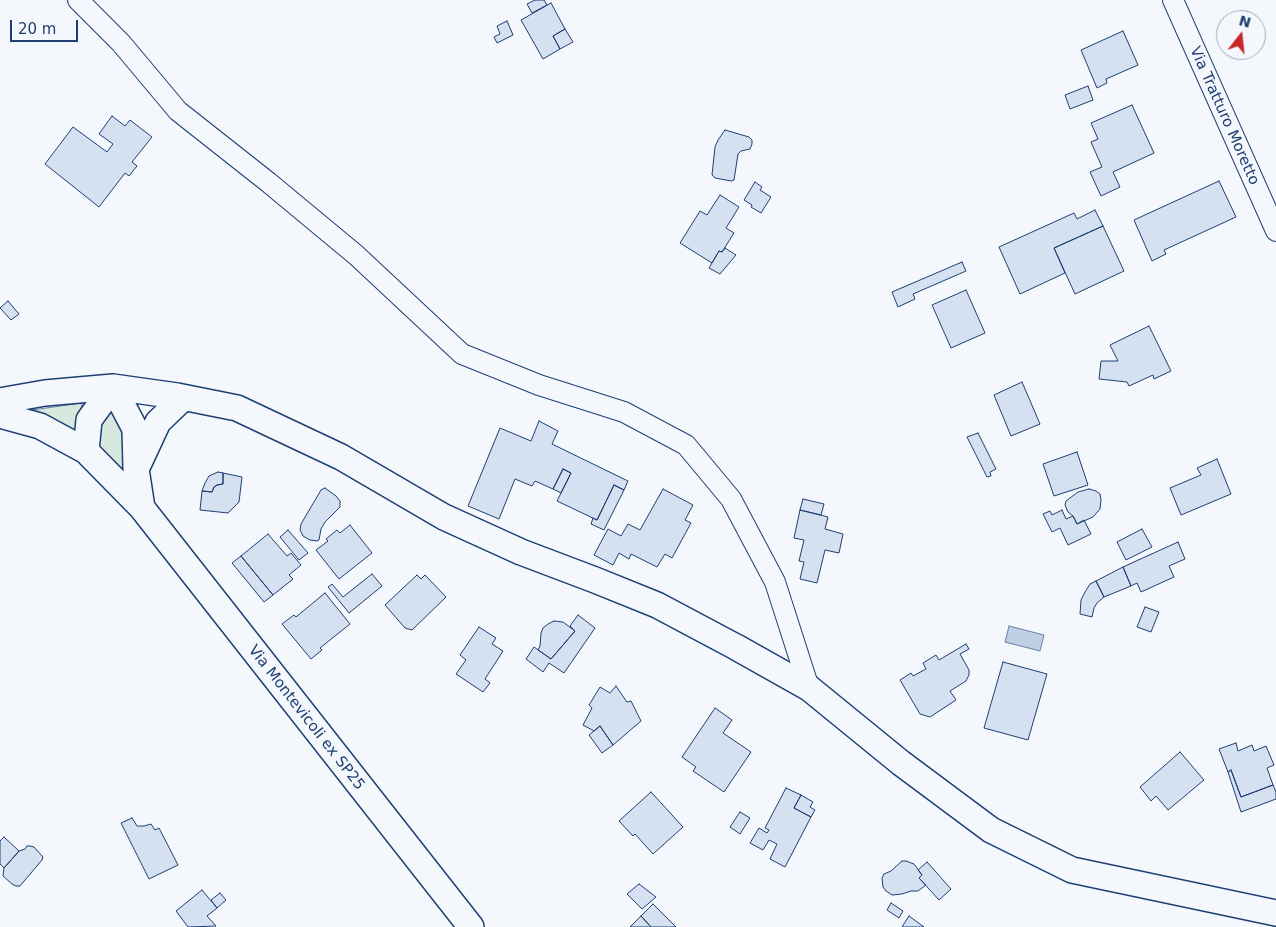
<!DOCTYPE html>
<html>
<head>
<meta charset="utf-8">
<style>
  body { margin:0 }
  #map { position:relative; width:1276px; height:927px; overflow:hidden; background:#f4f7fb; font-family:"DejaVu Sans",sans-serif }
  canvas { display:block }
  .north { position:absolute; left:1216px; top:10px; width:50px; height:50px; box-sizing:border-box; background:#f4f7fb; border:1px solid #9eadc5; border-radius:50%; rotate:16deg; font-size:14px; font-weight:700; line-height:20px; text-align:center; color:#1d3f73 }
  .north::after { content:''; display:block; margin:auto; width:18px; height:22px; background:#c62828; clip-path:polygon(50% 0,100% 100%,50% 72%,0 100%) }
  .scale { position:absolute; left:10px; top:20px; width:68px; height:22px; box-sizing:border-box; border:2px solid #1d3f73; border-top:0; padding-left:6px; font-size:15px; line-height:18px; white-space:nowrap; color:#1d3f73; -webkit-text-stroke:4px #f4f7fb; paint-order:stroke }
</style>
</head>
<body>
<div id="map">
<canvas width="1276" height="927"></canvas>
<div class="north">N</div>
<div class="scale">20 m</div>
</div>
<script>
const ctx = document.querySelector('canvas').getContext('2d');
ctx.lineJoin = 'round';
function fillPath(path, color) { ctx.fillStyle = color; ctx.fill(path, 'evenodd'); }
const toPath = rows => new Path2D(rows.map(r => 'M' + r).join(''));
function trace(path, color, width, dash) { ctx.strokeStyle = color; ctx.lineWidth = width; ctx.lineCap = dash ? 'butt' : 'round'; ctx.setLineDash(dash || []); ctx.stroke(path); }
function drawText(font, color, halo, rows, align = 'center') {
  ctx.font = font + ' "DejaVu Sans",sans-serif'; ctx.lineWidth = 4; ctx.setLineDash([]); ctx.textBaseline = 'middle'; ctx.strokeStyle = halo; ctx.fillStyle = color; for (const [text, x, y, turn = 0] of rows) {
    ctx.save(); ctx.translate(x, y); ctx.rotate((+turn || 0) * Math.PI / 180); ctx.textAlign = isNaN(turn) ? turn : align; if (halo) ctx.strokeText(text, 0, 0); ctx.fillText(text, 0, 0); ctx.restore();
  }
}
const green = toPath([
  [82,403,77,435,32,410,82,403],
  [103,407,115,411,125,443,125,480,100,451,98,428,103,407]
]);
fillPath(green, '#d7e8df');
trace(green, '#687fa3', 1);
const water = toPath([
  [1009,626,1044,635,1040,651,1005,642,1009,626]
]);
fillPath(water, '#bed0e5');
trace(water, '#687fa3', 1);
const building = toPath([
  [535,0,544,0,547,5,532,13,527,4,535,0],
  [551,3,565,29,553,36,560,49,543,59,521,20,551,3],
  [507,21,513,35,497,43,494,37,500,34,497,26,507,21],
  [565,29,573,42,560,49,553,36,565,29],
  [1123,31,1138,65,1106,79,1107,83,1097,88,1081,50,1123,31],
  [1088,86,1093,100,1070,109,1065,95,1088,86],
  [1132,105,1154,153,1113,172,1120,187,1101,196,1090,172,1102,167,1091,142,1098,139,1091,123,1132,105],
  [112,116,125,126,130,120,152,137,132,162,137,166,129,176,125,173,99,207,45,164,73,127,107,152,113,144,99,134,112,116],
  [725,130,749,137,752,140,752,144,750,149,741,151,738,154,734,180,731,181,715,178,712,175,715,147,718,140,725,130],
  [1219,181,1236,217,1164,250,1166,254,1152,261,1134,220,1219,181],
  [755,182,762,187,760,190,771,197,761,213,751,207,752,205,744,200,755,182],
  [720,195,739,207,726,228,734,233,722,252,719,251,712,263,680,243,700,211,707,215,720,195],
  [1095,210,1103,226,1054,248,1065,273,1020,294,999,247,1074,213,1077,219,1095,210],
  [1103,226,1124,271,1075,294,1054,248,1103,226],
  [725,248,736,255,720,274,709,268,719,251,722,252,725,248],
  [962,262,966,271,913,294,915,299,898,307,892,292,962,262],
  [966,290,985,333,951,348,932,305,966,290],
  [8,301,19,314,11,320,0,308,8,301],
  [1149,326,1171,371,1154,379,1153,375,1129,386,1127,382,1099,379,1101,361,1118,361,1110,345,1149,326],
  [1022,382,1040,424,1011,436,994,395,1022,382],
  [539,421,558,431,552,444,628,481,624,490,614,485,597,520,557,501,571,473,563,469,553,489,535,481,532,486,515,479,499,519,468,506,500,428,531,441,539,421],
  [978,433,996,469,990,472,991,476,987,477,967,437,978,433],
  [1077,452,1088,485,1054,496,1043,464,1077,452],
  [1217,459,1231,494,1181,515,1170,488,1201,475,1197,468,1217,459],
  [563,469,571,473,561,493,553,489,563,469],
  [218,472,223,473,223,484,217,485,214,487,212,492,202,491,205,483,209,476,218,472],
  [223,473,242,477,239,502,228,513,200,510,202,491,212,492,214,487,217,485,223,484,223,473],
  [614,485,624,490,604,530,591,524,593,518,597,520,614,485],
  [325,488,336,496,340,501,340,507,325,522,321,529,319,540,317,541,310,540,303,536,300,530,301,524,321,490,325,488],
  [663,489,693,505,685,520,691,523,672,558,665,554,657,567,631,554,629,559,619,553,613,565,594,555,608,529,621,536,628,524,640,530,663,489],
  [1089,489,1096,491,1100,494,1101,500,1100,509,1093,517,1077,524,1073,516,1068,512,1065,505,1066,501,1078,492,1089,489],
  [803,499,824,504,821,515,800,510,803,499],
  [800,510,828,517,825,529,843,534,839,553,825,550,817,583,800,579,804,562,799,561,804,540,794,538,800,510],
  [1062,510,1066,519,1073,516,1077,524,1084,520,1091,534,1068,545,1060,528,1052,532,1043,514,1050,511,1052,515,1062,510],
  [350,525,372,553,339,579,316,550,328,541,326,539,337,530,340,533,350,525],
  [1142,529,1152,547,1126,560,1117,542,1142,529],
  [288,530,308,553,299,560,280,537,288,530],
  [268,534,287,556,291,553,301,565,289,575,293,579,273,595,241,556,268,534],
  [1178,542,1185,559,1169,566,1174,577,1141,592,1137,583,1131,586,1123,567,1178,542],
  [241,556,273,595,264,602,232,563,241,556],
  [1123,567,1131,586,1104,597,1096,581,1123,567],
  [372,574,382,586,349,613,328,587,332,584,343,597,372,574],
  [417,575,421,579,425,575,446,597,412,630,405,628,385,605,417,575],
  [1096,581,1104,597,1097,603,1094,608,1092,617,1080,614,1081,600,1085,592,1090,584,1096,581],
  [325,593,350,624,320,648,322,650,311,659,282,624,294,615,296,617,325,593],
  [1145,607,1159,612,1151,632,1137,627,1145,607],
  [578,615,595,628,564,673,549,663,543,672,526,659,534,647,551,659,575,631,570,626,578,615],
  [554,621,563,622,575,631,551,659,538,650,540,646,541,633,543,628,548,624,554,621],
  [479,627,496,638,492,644,503,651,485,679,490,683,483,692,456,674,466,660,460,655,479,627],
  [966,644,969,649,960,654,969,670,969,675,966,681,950,691,956,700,930,717,920,714,900,680,911,673,913,676,926,669,923,663,936,655,939,660,966,644],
  [1003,662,1047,674,1028,740,984,728,1003,662],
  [616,686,627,702,631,701,641,721,613,745,600,726,594,731,583,725,592,708,589,705,600,687,610,693,616,686],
  [715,708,732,720,723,733,751,752,724,792,693,771,696,767,682,757,715,708],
  [600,726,613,745,602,753,589,735,600,726],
  [1236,743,1238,751,1252,745,1254,751,1266,746,1274,765,1267,768,1273,785,1241,797,1231,770,1228,772,1219,749,1236,743],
  [1180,752,1204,780,1168,810,1156,796,1151,801,1140,787,1180,752],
  [1231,770,1241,797,1273,785,1276,792,1276,799,1241,812,1228,772,1231,770],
  [786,788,801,795,794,808,811,817,785,867,770,859,777,844,769,840,763,850,750,843,759,828,767,833,769,830,765,828,786,788],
  [651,792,683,827,653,854,635,834,633,836,619,821,651,792],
  [801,795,813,802,810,807,815,810,811,817,794,808,801,795],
  [740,812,750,818,740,834,730,827,740,812],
  [132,818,137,826,144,826,151,824,155,830,159,828,178,865,149,879,121,823,132,818],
  [4,837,19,851,4,868,0,864,0,841,4,837],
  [27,846,30,846,34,847,43,857,42,860,20,886,16,886,12,884,3,876,4,868,19,851,25,849,27,846],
  [902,861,906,861,914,864,922,875,919,878,926,885,918,891,911,891,902,894,892,895,886,891,883,887,882,878,884,874,891,871,902,861],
  [927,862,951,889,939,900,919,878,922,875,918,870,927,862],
  [639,884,656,897,642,909,627,894,639,884],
  [202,890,217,908,207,916,216,926,188,927,176,911,202,890],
  [220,893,226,900,217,908,211,900,220,893],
  [891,903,903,911,899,918,887,910,891,903],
  [653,904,676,927,651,927,641,916,653,904],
  [641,916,651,927,630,927,641,916],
  [909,916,924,927,902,927,909,916]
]);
fillPath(building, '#d5e0f0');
trace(building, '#1d3f73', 1);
const minor = toPath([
  [78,0,121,43,178,111,268,182,356,255,462,354,539,385,624,412,686,445,731,499,775,582,809,688],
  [1173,0,1276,231]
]);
const tertiary = toPath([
  [113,387,135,429,136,469,142,508],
  [0,401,45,393,113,387,177,396,237,408,341,457,444,517,521,552,595,580,657,605,736,647,809,688,901,763,991,830,1072,870,1276,913],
  [0,415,40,426,86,451,142,508,471,927],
  [86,451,89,420,113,387],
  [138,465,158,422,183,398]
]);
trace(minor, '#1d3f73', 22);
trace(tertiary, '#1d3f73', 28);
trace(minor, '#f4f7fb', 20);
trace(tertiary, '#f4f7fb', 25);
drawText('15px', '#1d3f73', '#f4f7fb', [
  ["Via Tratturo Moretto",1224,116,66],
  ["Via Montevicoli ex SP25",306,718,52]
]);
</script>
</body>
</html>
